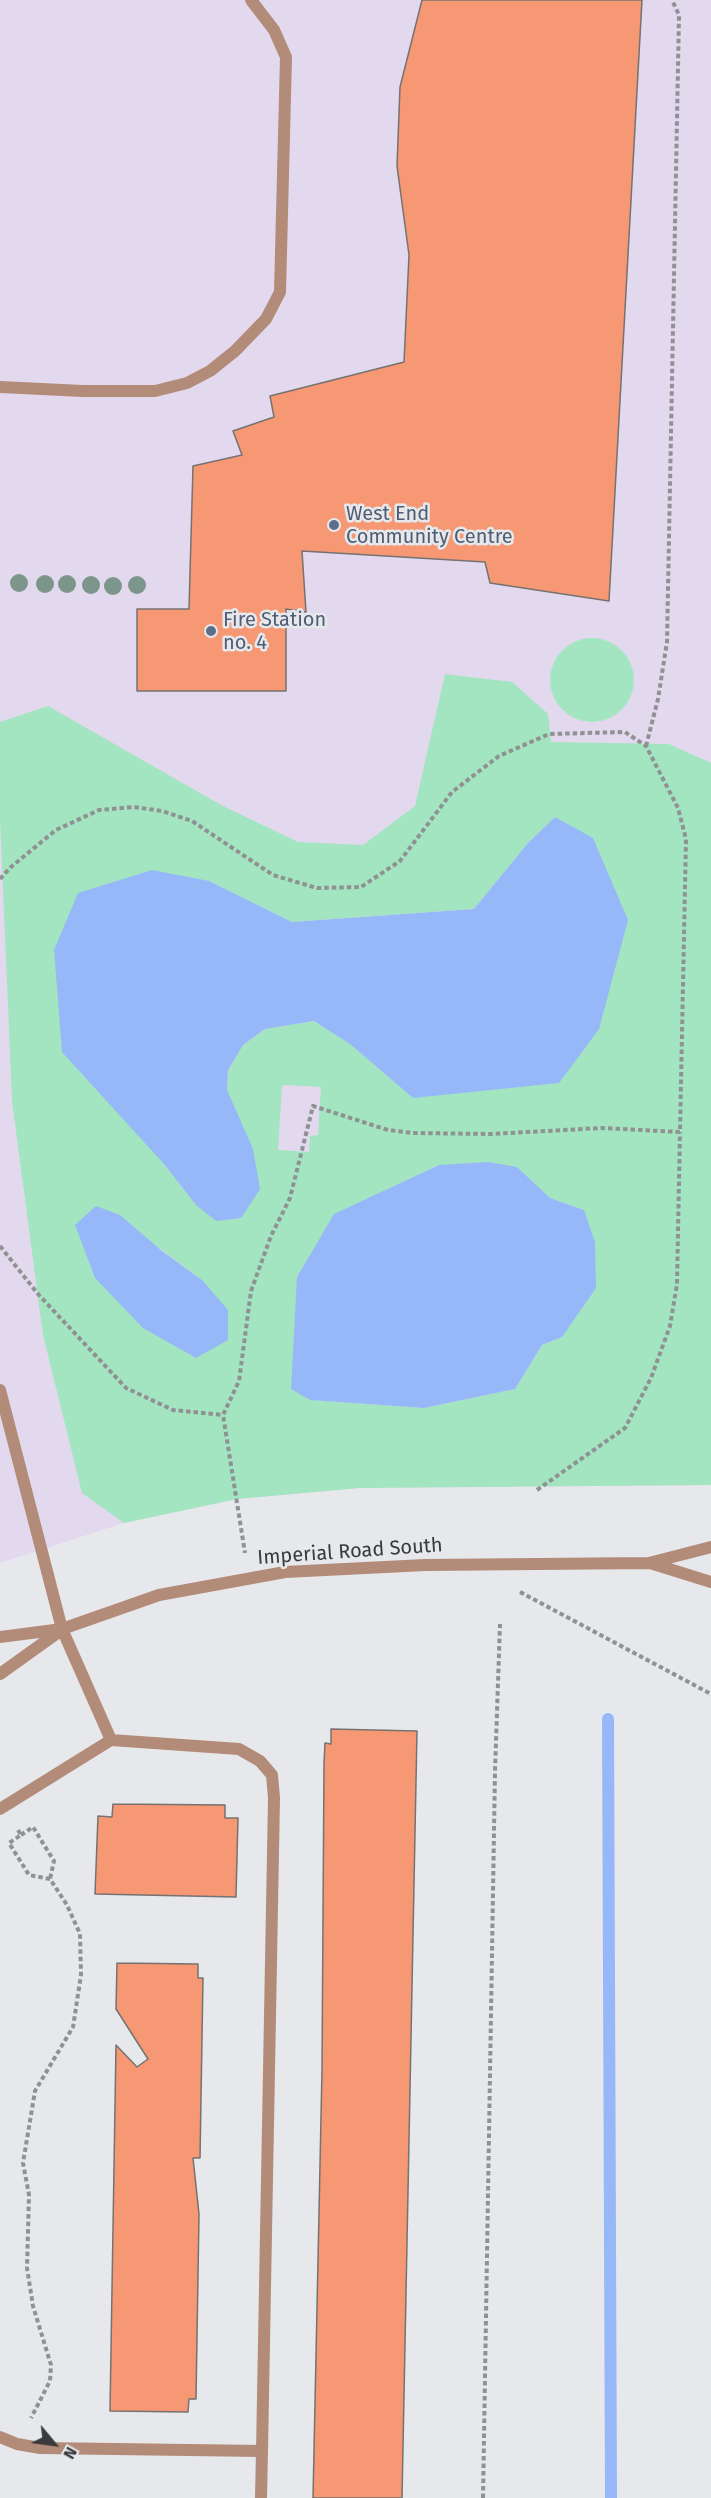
<!DOCTYPE html>
<html>
<head>
<meta charset="utf-8">
<style>
  body { margin:0 }
  #map { position:relative; width:711px; height:2498px; overflow:hidden; background:#e7e8eb; font-family:"Fira Sans",sans-serif }
  canvas { display:block }
  .north { position:absolute; left:24px; top:2414px; width:60px; height:60px; -webkit-text-stroke:4px #e7e8eb; paint-order:stroke; rotate:119deg; font-size:16px; font-weight:700; line-height:24px; text-align:center; color:#393a3b }
  .north::after { content:''; display:block; margin:auto; width:21px; height:27px; background:#393a3b; clip-path:polygon(50% 0,100% 100%,50% 72%,0 100%) }
</style>
</head>
<body>
<div id="map">
<canvas width="711" height="2498"></canvas>
<div class="north">N</div>
</div>
<script>
const ctx = document.querySelector('canvas').getContext('2d');
ctx.lineJoin = 'round';
function fillPath(path, color) { ctx.fillStyle = color; ctx.fill(path, 'evenodd'); }
const toPath = rows => new Path2D(rows.map(r => 'M' + r).join(''));
function trace(path, color, width, dash) { ctx.strokeStyle = color; ctx.lineWidth = width; ctx.lineCap = dash ? 'butt' : 'round'; ctx.setLineDash(dash || []); ctx.stroke(path); }
function drawText(font, color, halo, rows, align = 'center') {
  ctx.font = font + ' "Fira Sans",sans-serif'; ctx.lineWidth = 5; ctx.setLineDash([]); ctx.textBaseline = 'middle'; ctx.strokeStyle = halo; ctx.fillStyle = color; for (const [text, x, y, turn = 0] of rows) {
    ctx.save(); ctx.translate(x, y); ctx.rotate((+turn || 0) * Math.PI / 180); ctx.textAlign = isNaN(turn) ? turn : align; if (halo) ctx.strokeText(text, 0, 0); ctx.fillText(text, 0, 0); ctx.restore();
  }
}
fillPath(toPath([
  [0,0,711,0,711,1485,360,1488,237,1499,124,1523,0,1563]
]), '#e3d9ee');
fillPath(toPath([
  '550 680a42 42 0 1 1 84 0a42 42 0 1 1-84 0Z',
  [445,674,512,682,548,714,551,742,669,744,711,763,711,1485,360,1488,237,1499,124,1523,82,1493,43,1335,12,1101,0,818,0,722,48,706,221,805,298,842,363,845,415,806],
  [555,817,413,1098,350,1044,314,1021,265,1029,243,1045,228,1070,227,1090,196,1205,164,1164,209,881,292,922,474,909,528,843],
  [282,1085,321,1087,318,1135,310,1136,309,1152,278,1150],
  [439,1165,517,1167,550,1198,584,1210,562,1337,542,1345,515,1389,424,1408,311,1400,297,1277,334,1215],
  [144,1237,202,1280,143,1328]
]), '#a2e5c0');
fillPath(toPath([
  [555,817,593,838,628,920,599,1029,559,1083,413,1098,350,1044,314,1021,265,1029,243,1045,228,1070,227,1090,253,1149,260,1189,241,1218,216,1221,196,1205,164,1164,62,1052,54,950,78,893,152,870,209,881,292,922,474,909,528,843],
  [488,1162,517,1167,550,1198,584,1210,595,1242,596,1288,562,1337,542,1345,515,1389,424,1408,310,1400,291,1389,297,1277,334,1214,439,1165],
  [96,1206,120,1215,162,1251,202,1280,228,1310,228,1340,196,1358,143,1328,95,1278,75,1225]
]), '#97b8f8');
trace(toPath([
  [608,1719,611,2498]
]), '#97b8f8', 12);
const building = toPath([
  [422,0,642,0,609,601,490,583,485,562,302,551,306,612,286,609,286,691,137,691,137,609,189,609,193,466,242,455,233,431,274,417,270,396,404,362,409,255,397,166,400,87,422,0],
  [331,1729,417,1731,402,2498,313,2498,322,2070,324,1763,325,1743,331,1744,331,1729],
  [113,1804,225,1805,225,1818,238,1818,236,1897,95,1894,98,1816,112,1817,113,1804],
  [117,1963,198,1964,198,1978,203,1978,200,2158,193,2158,199,2214,196,2399,189,2399,188,2412,110,2411,116,2045,137,2067,148,2059,116,2009,117,1963]
]);
fillPath(building, '#f69873');
trace(building, '#757271', 1.5);
trace(toPath([
  [646,746,658,699,667,642,679,15,672,0],
  [0,879,11,867,56,830,99,810,134,807,162,811,192,821,273,875,317,888,361,887,400,861,452,792,499,756,549,734,625,732,646,746,678,808,686,839,680,1132,601,1128,491,1134,413,1133,388,1130,313,1106,290,1198,271,1236,251,1291,239,1381,223,1415,245,1553],
  [0,1246,38,1294,126,1388,173,1410,223,1415],
  [537,1490,625,1428,651,1378,670,1326,677,1284,680,1132],
  [520,1592,711,1694],
  [18,1830,21,1835,9,1843,29,1875,50,1879,67,1905,80,1934,81,1975,73,2027,35,2091,23,2163,29,2195,27,2268,33,2306,51,2365,50,2381,31,2418],
  [21,1835,33,1827,54,1861,50,1879],
  [483,2498,495,1771,500,1624]
]), '#909193', 4, [4.5, 3]);
trace(toPath([
  [0,387,83,391,155,391,187,383,210,371,235,351,266,319,280,292,286,57,274,30,251,0],
  [0,1390,62,1629,111,1740],
  [0,1809,111,1740,239,1749,260,1761,272,1775,274,1798,262,2451,40,2448,17,2444,0,2437],
  [261,2498,262,2451]
]), '#b38b79', 12);
trace(toPath([
  [650,1563,711,1582],
  [0,1637,62,1629,159,1595,285,1572,425,1565,649,1563,711,1547],
  [0,1674,60,1631]
]), '#b38b79', 12);
ctx.fillStyle = '#7d968b';
for (const [x, y] of [
  [19,583],
  [45,584],
  [67,584],
  [91,585],
  [137,585],
  [113,586]
]) { ctx.beginPath(); ctx.arc(x, y, 9, 0, 2 * Math.PI); ctx.fill(); }
for (const [x, y, r, color] of [
  [334,525,6,"#5c6f8a"],
  [211,631,6,"#5c6f8a"]
]) { const dot = new Path2D(); dot.arc(x, y, r, 0, 2 * Math.PI); ctx.fillStyle = color; ctx.fill(dot); trace(dot, '#e7e8eb', 2); }
drawText('20px', '#4e5e75', '#e7e8eb', [
  ["West End",346,514],
  ["Community Centre",346,537],
  ["Fire Station",223,620],
  ["no. 4",223,643]
], 'left');
drawText('20px', '#393a3b', '#e7e8eb', [
  ["Imperial Road South",350,1552,-4]
]);
</script>
</body>
</html>
